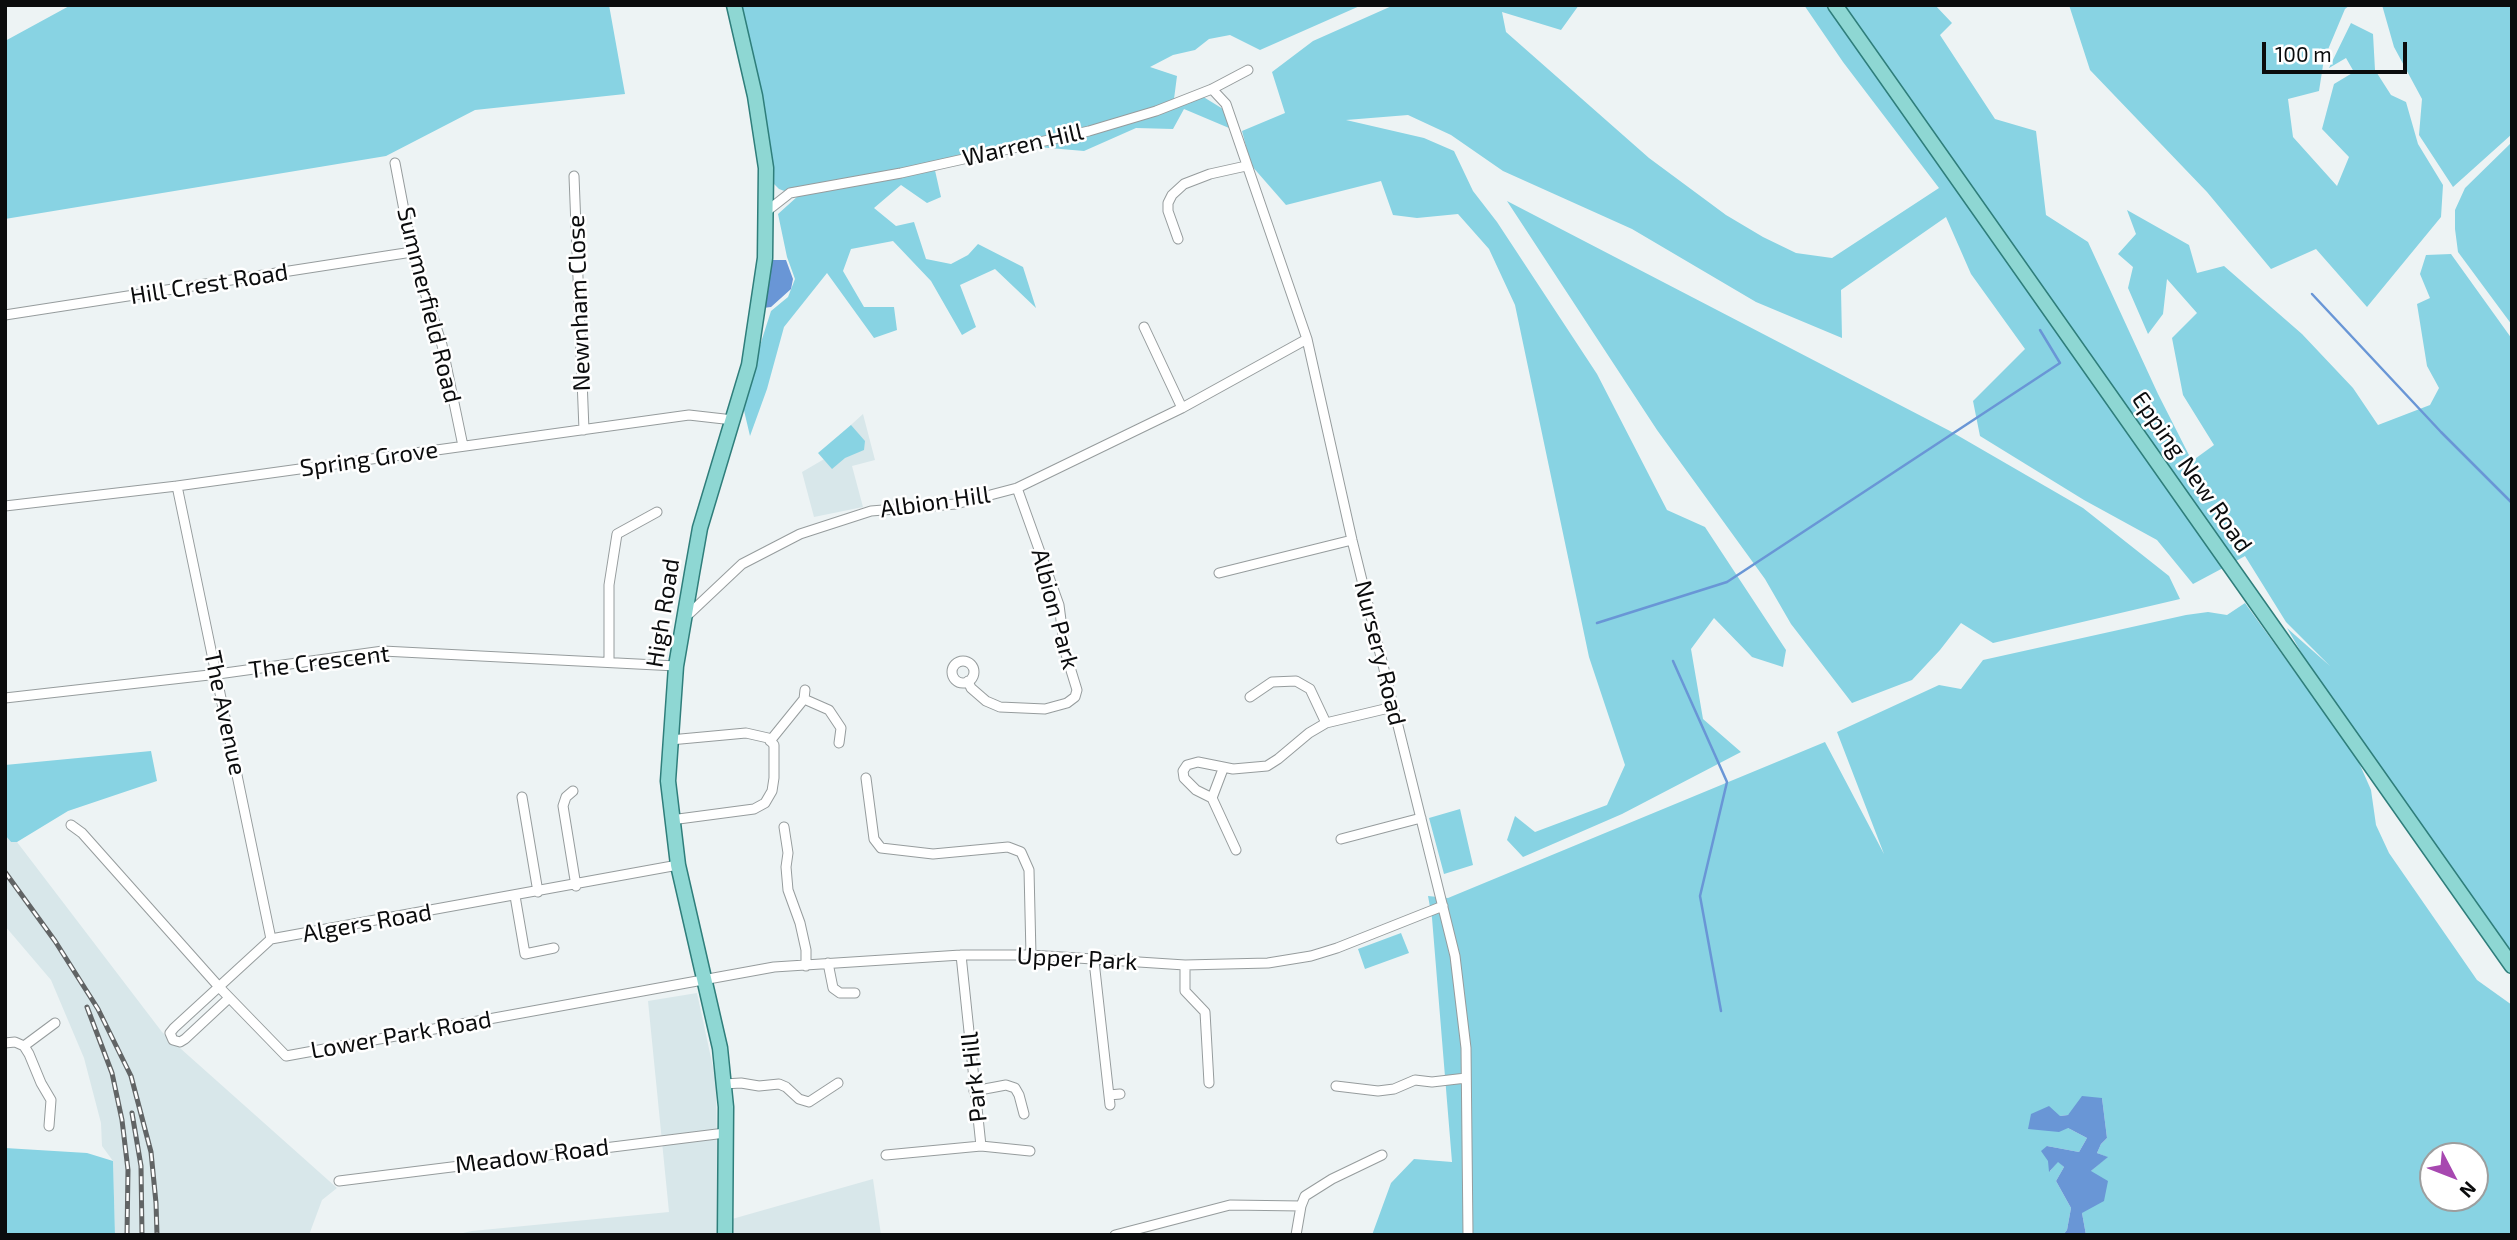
<!DOCTYPE html>
<html>
<head>
<meta charset="utf-8">
<style>
  body { margin:0 }
  #map { position:relative; width:2517px; height:1240px; overflow:hidden; background:#edf3f4; font-family:"Exo 2",sans-serif }
  canvas { display:block }
  .frame { position:absolute; inset:0; border:7px solid #0b0c0d; pointer-events:none }
  .north { position:absolute; left:2419px; top:1142px; width:70px; height:70px; box-sizing:border-box; background:#fff; border:2px solid #9d9e9e; border-radius:50%; rotate:132deg; font-size:19px; font-weight:700; line-height:28px; text-align:center; color:#0b0c0d }
  .north::after { content:''; display:block; margin:auto; width:24px; height:32px; background:#a748b0; clip-path:polygon(50% 0,100% 100%,50% 72%,0 100%) }
  .scale { position:absolute; left:2262px; top:42px; width:145px; height:32px; box-sizing:border-box; border:4px solid #0b0c0d; border-top:0; padding-left:9px; font-size:21px; line-height:24px; white-space:nowrap; color:#0b0c0d; -webkit-text-stroke:5px #fff; paint-order:stroke }
</style>
</head>
<body>
<div id="map">
<canvas width="2517" height="1240"></canvas>
<div class="frame"></div>
<div class="north">N</div>
<div class="scale">100 m</div>
</div>
<script>
const ctx = document.querySelector('canvas').getContext('2d');
ctx.lineJoin = 'round';
function fillPath(path, color) { ctx.fillStyle = color; ctx.fill(path, 'evenodd'); }
const toPath = rows => new Path2D(rows.map(r => 'M' + r).join(''));
function trace(path, color, width, dash) { ctx.strokeStyle = color; ctx.lineWidth = width; ctx.lineCap = dash ? 'butt' : 'round'; ctx.setLineDash(dash || []); ctx.stroke(path); }
function drawText(font, color, halo, rows, align = 'center') {
  ctx.font = font + ' "Exo 2",sans-serif'; ctx.lineWidth = 5; ctx.setLineDash([]); ctx.textBaseline = 'middle'; ctx.strokeStyle = halo; ctx.fillStyle = color; for (const [text, x, y, turn = 0] of rows) {
    ctx.save(); ctx.translate(x, y); ctx.rotate((+turn || 0) * Math.PI / 180); ctx.textAlign = isNaN(turn) ? turn : align; if (halo) ctx.strokeText(text, 0, 0); ctx.fillText(text, 0, 0); ctx.restore();
  }
}
fillPath(toPath([
  [863,414,875,460,852,466,863,507,814,517,802,472,826,458,821,452],
  [5,835,11,842,17,842,162,1032,337,1188,322,1200,309,1235,115,1235,113,1161,102,1146,101,1123,84,1058,51,980,5,926],
  [697,993,716,1081,718,1223,873,1179,881,1235,454,1235,472,1231,669,1212,648,1001]
]), '#d8e7ea');
fillPath(toPath([
  [71,5,609,5,625,94,475,110,386,156,5,219,5,41],
  [740,5,1362,5,1260,50,1230,35,1209,39,1195,50,1173,55,1150,67,1177,76,1174,99,1197,93,1223,109,1229,128,1184,109,1173,129,1136,128,1084,151,1003,144,934,166,941,197,927,203,901,185,874,208,896,226,914,222,926,259,951,264,968,255,978,244,1023,267,1036,308,995,269,960,285,976,327,962,335,931,281,893,241,851,249,843,271,864,307,894,307,897,330,874,338,827,273,784,327,767,389,750,436,742,402,771,311,788,297,795,279,787,257,778,214,798,196,779,189,771,181],
  [1394,5,1579,5,1561,30,1502,12,1506,32,1649,158,1726,215,1763,237,1796,253,1832,258,1939,188,1843,62,1804,5,1826,5,2223,568,2193,584,2157,540,2084,500,1980,436,1973,401,2025,349,1971,274,1946,217,1841,290,1842,338,1756,302,1632,229,1503,171,1451,135,1408,115,1346,120,1424,138,1454,151,1473,191,1497,222,1597,374,1667,510,1705,527,1786,650,1783,667,1752,657,1714,618,1691,649,1703,719,1741,752,1622,814,1523,857,1507,840,1515,816,1535,832,1607,805,1625,765,1589,657,1515,305,1489,249,1458,214,1417,218,1393,215,1381,181,1286,205,1251,165,1242,131,1285,113,1272,72,1313,41],
  [1843,5,1935,5,1952,23,1940,35,1995,119,2036,131,2046,215,2088,242,2158,394,2192,461,2214,445,2183,395,2172,338,2197,313,2167,279,2163,314,2148,334,2128,288,2133,267,2118,254,2136,234,2127,210,2189,245,2197,273,2224,266,2302,334,2353,388,2378,425,2430,405,2439,388,2427,366,2417,304,2430,298,2420,274,2426,255,2451,254,2512,339,2512,953,2305,659,2287,628,2330,666,2286,622,2245,556,2236,561,2087,354,1973,187],
  [2069,5,2350,5,2345,9,2324,59,2319,91,2288,99,2293,137,2337,186,2349,157,2322,129,2334,84,2354,72,2346,58,2329,68,2351,23,2373,34,2375,70,2391,95,2406,102,2418,144,2443,185,2441,217,2367,307,2316,249,2271,269,2207,192,2090,70],
  [2382,5,2512,5,2512,134,2453,187,2419,135,2422,99,2394,47],
  [2512,142,2512,325,2458,252,2455,229,2455,210,2465,188],
  [1507,201,1950,431,2083,508,2169,576,2180,599,1993,643,1961,623,1940,650,1912,680,1852,703,1791,624,1765,579,1657,430],
  [851,425,865,441,864,450,845,458,832,469,818,453],
  [2245,603,2357,758,2371,790,2376,825,2389,853,2477,980,2512,1005,2512,1235,2086,1235,2082,1213,2091,1171,2107,1157,2097,1153,2101,1144,2107,1138,2102,1098,2068,1115,2060,1116,2068,1128,2087,1138,2079,1152,2047,1146,2050,1171,2058,1161,2064,1167,2056,1181,2071,1208,2067,1230,2063,1235,1372,1235,1391,1183,1414,1159,1452,1162,1432,918,1428,896,1448,898,1825,742,1884,854,1837,732,1939,685,1961,689,1983,660,2186,615,2208,612,2227,615],
  [2433,1156,2475,1156,2475,1198,2433,1198],
  [151,751,157,781,68,811,17,842,11,842,5,835,5,765],
  [1460,809,1473,865,1444,874,1429,818],
  [1401,933,1409,953,1365,969,1358,949],
  [5,1148,87,1153,113,1161,115,1235,5,1235]
]), '#88d3e3');
fillPath(toPath([
  [770,260,786,260,793,279,791,289,771,307,763,308],
  [2082,1096,2102,1098,2107,1138,2101,1144,2097,1153,2108,1157,2091,1171,2108,1181,2104,1201,2082,1213,2086,1235,2063,1235,2067,1230,2071,1208,2056,1181,2064,1167,2058,1162,2049,1172,2048,1161,2041,1151,2047,1146,2079,1152,2087,1138,2068,1128,2059,1132,2028,1129,2031,1114,2049,1106,2060,1116,2068,1115]
]), '#6996d6');
trace(toPath([
  [2312,294,2441,432,2512,503],
  [1597,623,1727,582,2060,363,2040,330],
  [1673,661,1727,782,1700,896,1721,1011]
]), '#6996d6', 2.5);
const street = toPath([
  [1212,89,1226,104,1307,339,1352,540,1455,956,1466,1048,1468,1235],
  [395,163,412,252,442,345,463,446],
  [574,176,584,430],
  [767,211,790,193,901,173,1089,131,1156,111,1212,89,1248,70],
  [1178,239,1168,211,1168,203,1172,195,1184,184,1210,174,1246,166],
  [5,315,412,252],
  [1144,327,1182,408],
  [177,486,271,939],
  [5,506,177,486,689,415,733,420],
  [1219,573,1352,540],
  [685,615,690,613,742,564,800,534,871,511,956,504,1017,488,1182,408,1307,339],
  [609,661,609,585,617,534,657,512],
  '952 672a11 11 0 1 1 22 0a11 11 0 1 1-22 0Z',
  [968,681,971,688,986,701,1000,707,1045,709,1067,703,1075,697,1077,690,1065,651,1059,605,1017,488],
  [1250,697,1272,682,1296,681,1310,689,1326,723],
  [5,698,218,674,383,651,676,666],
  [804,699,829,710,841,728,839,743],
  [670,740,746,733,768,738,774,745,774,778,772,791,765,803,754,809,671,820],
  [770,741,804,699,805,690],
  [866,778,874,839,881,848,933,854,1008,847,1021,852,1029,870,1031,955],
  [573,791,566,797,563,806,576,886],
  [522,797,538,892],
  [1212,798,1223,769],
  [71,825,82,833,220,988,286,1056,774,967,961,955,1031,955,1185,965,1268,963,1311,956,1337,948,1443,906],
  [784,827,788,853,786,867,788,890,800,923,806,950,806,966],
  [1341,839,1421,818],
  [1236,850,1212,798,1196,790,1184,778,1183,771,1187,765,1198,762,1233,769,1267,766,1278,759,1309,733,1326,723,1393,707],
  [515,896,525,954,554,948],
  [1094,961,1110,1105],
  [828,963,833,988,840,993,855,993],
  [1185,965,1185,991,1205,1012,1209,1083],
  [229,998,185,1039,180,1042,173,1040,170,1033,174,1028,271,939,678,865],
  [5,1043,15,1042,24,1046,29,1054,41,1083,51,1100,49,1126],
  [24,1046,55,1023],
  [724,1084,741,1083,759,1086,779,1084,786,1087,799,1099,809,1102,838,1083],
  [1336,1086,1378,1091,1394,1089,1415,1080,1432,1082,1466,1078],
  [974,1091,1006,1085,1015,1088,1019,1095,1024,1114],
  [1109,1095,1120,1094],
  [981,1146,1030,1151],
  [886,1155,981,1146,961,955],
  [339,1181,725,1133],
  [1115,1235,1230,1205,1301,1206],
  [1296,1235,1301,1206,1305,1196,1332,1179,1382,1155]
]);
const primary = toPath([
  [1835,5,2512,966],
  [725,1235,726,1107,720,1048,678,865,668,781,676,666,692,573,700,528,749,365,765,258,766,168,755,96,734,5]
]);
trace(street, '#969c9d', 11);
trace(primary, '#2f7e7b', 17);
trace(street, '#fff', 9);
trace(primary, '#8ed7d3', 14);
const rail = toPath([
  [5,872,55,941,98,1009,131,1076,151,1152,156,1203,157,1235],
  [87,1007,112,1073,122,1120,128,1170,127,1235],
  [132,1113,141,1166,142,1235]
]);
trace(rail, '#616465', 5);
trace(rail, '#fff', 2.5, [8]);
drawText('24px', '#0b0c0d', '#fff', [
  ["Warren Hill",1023,145,-13],
  ["Hill Crest Road",209,284,-9],
  ["Newnham Close",579,303,-92],
  ["Summerfield Road",429,305,76],
  ["Spring Grove",369,459,-8],
  ["Epping New Road",2192,472,55],
  ["Albion Hill",935,502,-8],
  ["Albion Park",1055,609,75],
  ["High Road",663,613,-81],
  ["Nursery Road",1380,653,76],
  ["The Crescent",319,662,-7],
  ["The Avenue",225,713,78],
  ["Algers Road",367,923,-10],
  ["Upper Park",1077,959,3],
  ["Lower Park Road",401,1035,-10],
  ["Park Hill",974,1077,-96],
  ["Meadow Road",532,1156,-7]
]);
</script>
</body>
</html>
